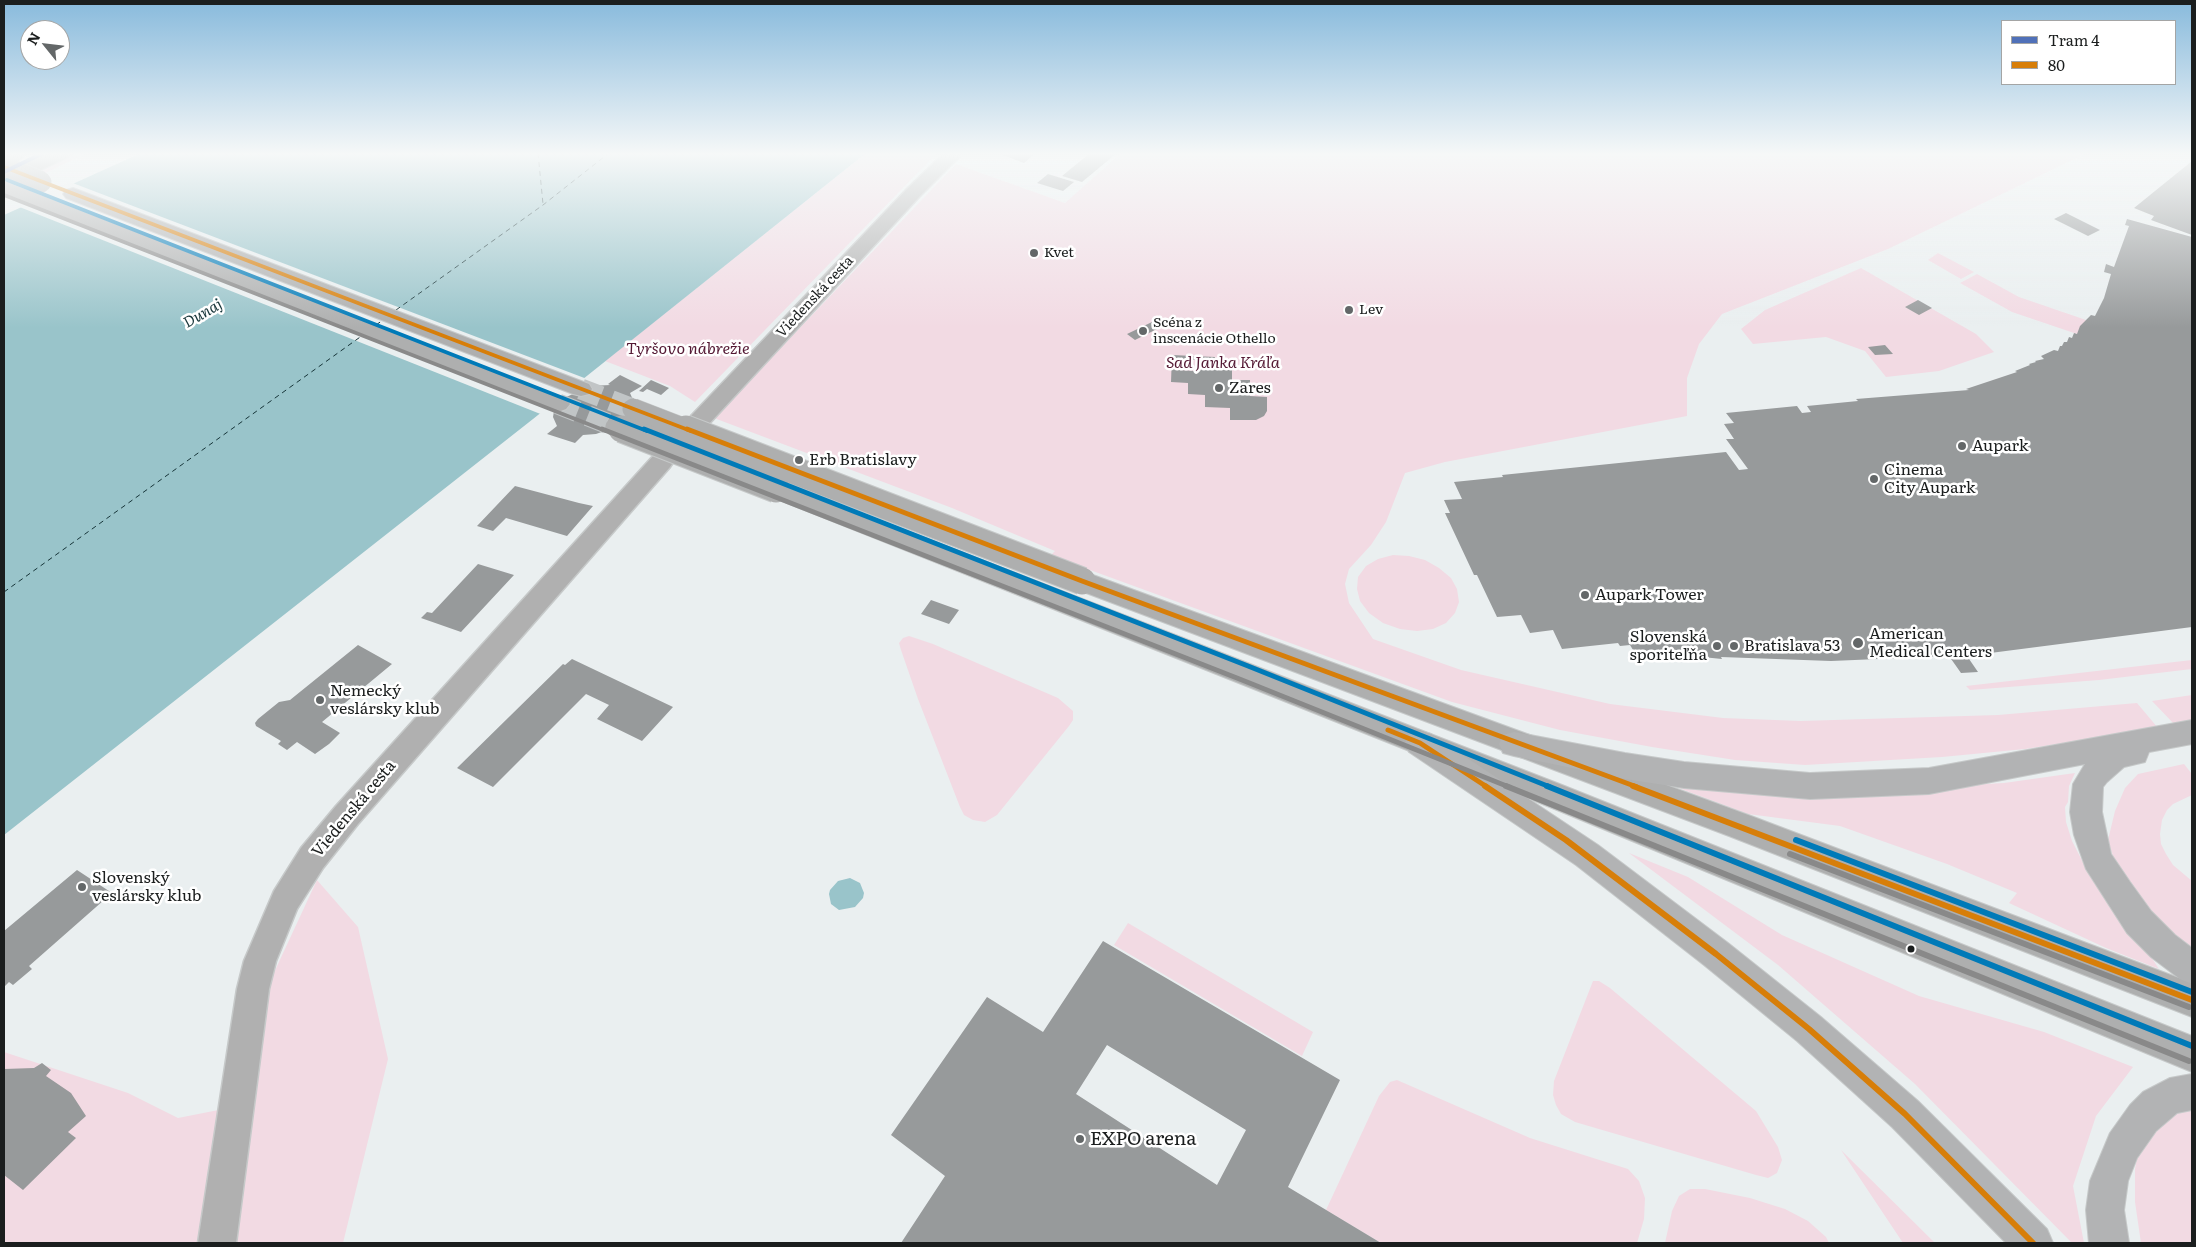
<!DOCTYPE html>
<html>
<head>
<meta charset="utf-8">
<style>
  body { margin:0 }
  #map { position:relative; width:2196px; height:1247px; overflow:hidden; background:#eaeff0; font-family:Literata,serif }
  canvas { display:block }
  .frame { position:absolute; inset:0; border:5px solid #1b1e1e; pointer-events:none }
  .legend { position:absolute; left:2001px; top:20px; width:175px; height:65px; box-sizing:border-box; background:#fff; border:1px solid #a4a5a5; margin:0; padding:6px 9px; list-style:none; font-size:15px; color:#1b1e1e }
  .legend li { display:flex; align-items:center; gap:10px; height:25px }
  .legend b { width:25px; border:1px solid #a4a5a5 }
  .north { position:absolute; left:20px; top:20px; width:50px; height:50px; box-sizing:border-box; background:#fff; border:1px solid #a4a5a5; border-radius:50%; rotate:299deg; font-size:14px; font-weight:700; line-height:20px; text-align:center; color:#1b1e1e }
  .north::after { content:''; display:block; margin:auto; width:18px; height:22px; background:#636768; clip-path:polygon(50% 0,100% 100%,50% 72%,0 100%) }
</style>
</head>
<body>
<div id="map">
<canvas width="2196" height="1247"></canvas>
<div class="frame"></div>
<ul class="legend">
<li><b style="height:6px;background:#5071b9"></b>Tram 4</li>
<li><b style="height:6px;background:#d77e09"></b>80</li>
</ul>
<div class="north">N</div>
</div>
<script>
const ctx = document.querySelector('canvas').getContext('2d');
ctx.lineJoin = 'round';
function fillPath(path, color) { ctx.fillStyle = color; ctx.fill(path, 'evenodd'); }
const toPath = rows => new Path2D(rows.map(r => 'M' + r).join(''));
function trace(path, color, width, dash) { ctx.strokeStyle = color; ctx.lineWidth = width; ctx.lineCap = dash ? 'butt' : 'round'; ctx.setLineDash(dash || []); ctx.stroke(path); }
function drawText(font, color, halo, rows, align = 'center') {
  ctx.font = font + ' Literata,serif'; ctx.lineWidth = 5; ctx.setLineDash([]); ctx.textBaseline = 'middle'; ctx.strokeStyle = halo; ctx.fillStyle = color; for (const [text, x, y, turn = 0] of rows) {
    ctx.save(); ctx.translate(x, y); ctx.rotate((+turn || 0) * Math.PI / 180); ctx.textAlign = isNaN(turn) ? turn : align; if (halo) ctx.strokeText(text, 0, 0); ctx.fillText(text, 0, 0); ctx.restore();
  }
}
fillPath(toPath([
  [76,153,87,153,4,193,4,187],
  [866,153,937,153,695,402,670,386,605,361],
  [1121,153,2087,153,1888,249,1722,314,1699,344,1687,378,1687,416,1445,462,1405,473,1386,522,1371,545,1349,569,1345,584,1349,603,1373,639,1461,670,1610,704,1723,718,1801,721,1998,715,2137,703,2158,728,2025,749,1942,757,1805,765,1735,760,1652,747,1560,730,1452,702,1090,570,1051,555,1055,551,952,508,714,418,956,164,1065,203],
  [1938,253,1974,272,1961,279,1928,260],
  [1861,268,1976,334,1994,352,1939,371,1886,377,1865,351,1826,337,1753,344,1741,329,1765,310],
  [1977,274,2019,297,2086,320,2077,334,2012,312,1960,283],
  [1393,555,1409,556,1425,560,1439,568,1451,578,1457,589,1459,602,1455,613,1446,623,1433,629,1417,631,1400,629,1383,623,1369,613,1360,601,1357,589,1358,577,1366,566,1378,559],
  [909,636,933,644,1058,698,1073,711,1073,720,1069,726,997,815,985,822,973,820,964,815,960,807,918,699,901,650,899,643,903,638],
  [2192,660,2192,669,2099,680,1970,690,1966,686],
  [2192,695,2192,723,2175,725,2152,701],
  [2184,764,2192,774,2192,795,2173,804,2167,810,2162,820,2160,834,2161,844,2166,854,2173,865,2192,881,2192,958,2160,927,2117,870,2108,840,2115,811,2125,788,2138,774],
  [2075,773,2069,786,2068,802,2065,807,2066,822,2072,841,2091,878,2106,900,2138,937,2159,969,2106,948,2009,903,2017,893,1947,864,1840,826,1748,814,1665,783,1968,785,2004,783],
  [1629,853,1688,877,1782,935,1919,996,2044,1032,2133,1067,2096,1116,2073,1186,2084,1243,2072,1243,1915,1084,1778,965],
  [317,880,358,927,388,1059,343,1243,4,1243,4,1052,128,1093,178,1118,249,1104,265,992],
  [1128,923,1313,1032,1302,1056,1114,945],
  [1593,981,1599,981,1610,988,1756,1111,1778,1147,1782,1160,1777,1173,1768,1178,1756,1175,1575,1122,1561,1114,1556,1105,1553,1095,1554,1081],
  [1397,1080,1530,1138,1628,1169,1639,1181,1645,1198,1644,1219,1637,1243,1381,1243,1326,1210,1379,1096,1390,1082],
  [2192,1104,2192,1243,2141,1243,2135,1202,2135,1169,2138,1152,2151,1132,2179,1107],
  [1841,1150,1935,1243,1903,1243],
  [1690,1189,1705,1189,1750,1198,1785,1209,1808,1221,1826,1237,1829,1243,1665,1243,1672,1211,1679,1196]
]), '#f2dae3');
fillPath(toPath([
  [141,153,866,153,533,419,4,835,4,215],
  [850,878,860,883,864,893,863,898,855,907,839,910,831,904,829,894,830,890,838,881]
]), '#99c4ca');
fillPath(toPath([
  [70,182,587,379,543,415,17,206]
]), '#eaeff0');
trace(toPath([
  [538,153,543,204],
  [396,310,543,205,609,153],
  [376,325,383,320],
  [4,592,363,335]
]), '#173539', 1, [5, 4]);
fillPath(toPath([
  [997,153,1036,153,1024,163],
  [1090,153,1117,153,1082,182,1062,176],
  [2192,161,2192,235,2151,220,2154,216,2134,208],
  [1048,174,1074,182,1063,191,1037,183],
  [2066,213,2100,230,2088,236,2054,219],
  [2127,219,2192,237,2192,627,1967,656,1978,672,1961,673,1949,656,1831,661,1721,657,1722,659,1633,650,1630,645,1620,646,1618,643,1562,649,1553,630,1530,633,1521,615,1497,617,1477,575,1474,575,1445,513,1450,513,1444,500,1462,499,1454,482,1503,477,1502,475,1726,452,1739,470,1748,469,1726,439,1734,439,1724,424,1734,423,1726,413,1797,406,1802,413,1811,412,1807,406,1858,401,1856,399,1969,390,1966,389,2017,372,2015,371,2030,365,2029,364,2036,362,2035,361,2044,359,2041,356,2054,350,2058,351,2060,346,2062,346,2064,342,2067,342,2069,337,2072,338,2074,333,2077,334,2080,326,2091,315,2095,316,2104,298,2111,274,2104,272,2106,264,2114,267,2129,226,2125,225],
  [1918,300,1932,308,1919,315,1905,307],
  [1152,322,1159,328,1135,340,1127,334],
  [1885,345,1893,354,1875,355,1868,347],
  [1172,355,1215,357,1215,368,1232,368,1232,380,1250,380,1250,396,1267,397,1267,411,1264,416,1256,420,1230,420,1230,408,1205,407,1205,395,1188,394,1188,383,1171,382],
  [1180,360,1197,360,1196,371,1179,370],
  [620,375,642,386,630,393,633,400,631,413,616,427,596,434,583,435,575,443,547,434,557,426,553,417,554,411,564,398,591,386,610,385,608,384],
  [651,380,669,388,661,395,647,389,643,392,639,391],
  [515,486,579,503,593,506,567,536,506,518,493,531,477,526],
  [478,564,514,575,461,632,421,618,427,612,432,613],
  [931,600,959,610,949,624,921,614],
  [358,645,392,664,322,722,340,733,329,744,315,754,297,742,287,750,278,744,281,741,256,726,255,723,258,719,279,702,290,700],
  [572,659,673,707,642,741,597,719,609,705,586,694,493,787,457,768,563,664,565,665],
  [77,870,112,893,29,966,32,969,13,985,9,982,4,987,4,931],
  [1103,941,1340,1080,1288,1187,1381,1243,901,1243,945,1176,891,1135,987,997,1043,1032],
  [1107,1045,1246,1130,1217,1185,1076,1094],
  [42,1063,51,1070,46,1076,71,1093,86,1116,68,1132,76,1138,23,1190,4,1175,4,1069,34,1068]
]), '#979a9b');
trace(toPath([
  [581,389,633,409],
  [558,404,616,427]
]), '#c1c5c6', 21, [21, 11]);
const street = toPath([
  [944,153,963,153,919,197,707,426,699,428,691,426,688,421,691,416,907,189,944,153],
  [662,453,670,455,674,461,670,467,358,824,323,868,297,909,276,961,269,989,236,1243,198,1243,237,989,244,961,274,891,301,848,336,806,654,455,662,453]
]);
const secondary = toPath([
  [28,153,18,161,11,163,4,160,4,153,28,153],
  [46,153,70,153,68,157,39,171,32,173,25,171,23,167,25,163,46,153],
  [4,181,566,399,570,404,566,409,558,412,550,409,4,194,4,181],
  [73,188,589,384,592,389,589,394,581,396,573,394,66,198,63,194,66,190,73,188],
  [776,480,1562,785,2192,1036,2192,1072,1540,803,767,495,764,489,767,483,776,480],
  [1082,571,1751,816,2192,983,2192,1017,1729,836,1073,588,1069,581,1073,574,1082,571]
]);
const primary = toPath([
  [2192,720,2192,744,2149,752,2145,762,2124,767,2107,782,2103,787,2102,812,2111,854,2130,882,2151,911,2175,935,2192,948,2192,984,2180,979,2151,957,2127,933,2086,869,2074,835,2070,812,2073,784,2085,764,1929,794,1810,799,1684,788,1625,779,1514,756,1503,753,1499,744,1503,735,1514,732,1625,753,1684,762,1810,773,1929,768,2192,720],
  [1420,731,1431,734,1598,845,1728,943,1821,1017,1918,1101,2047,1229,2053,1243,2006,1243,1892,1127,1797,1041,1704,965,1576,865,1409,752,1405,743,1409,734,1420,731],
  [2192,1074,2192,1110,2177,1113,2156,1131,2137,1158,2128,1181,2124,1210,2129,1243,2089,1243,2086,1210,2090,1181,2110,1133,2130,1105,2143,1092,2170,1078,2192,1074]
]);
trace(street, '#c6c9c9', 3);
trace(secondary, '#c6c9c9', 2);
trace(primary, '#c6c9c9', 2);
fillPath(street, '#b0b0b0');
fillPath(secondary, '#aeafaf');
fillPath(primary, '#b2b3b4');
const secondaryBridgeFar1 = toPath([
  [4,167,41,182],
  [633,409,690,431],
  [616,427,625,431]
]);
const secondaryBridge = toPath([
  [622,429,776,489],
  [686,429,1082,581]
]);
trace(secondaryBridgeFar1, '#c6c9c9', 22, []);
trace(secondaryBridge, '#c6c9c9', 29, []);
trace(secondaryBridgeFar1, '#aeafaf', 21);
trace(secondaryBridge, '#aeafaf', 27);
trace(toPath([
  [4,167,691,431]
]), '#d77e09', 4);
trace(toPath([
  [687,429,1082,581,1637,787],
  [1388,730,1420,743,1487,787]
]), '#d77e09', 5);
trace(toPath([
  [1485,786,1566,840,1716,954,1809,1029,1905,1114,2033,1243],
  [1633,786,2192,1000]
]), '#d77e09', 6);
trace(toPath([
  [4,195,606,431]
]), '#898989', 4);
trace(toPath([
  [602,429,1242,680,1509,787]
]), '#898989', 5);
trace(toPath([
  [1506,786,2189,1061],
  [1790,854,2189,1007]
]), '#898989', 6);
trace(toPath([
  [7,180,647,431]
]), '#007ab8', 4);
trace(toPath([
  [644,429,1248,666,1550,787]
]), '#007ab8', 5);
trace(toPath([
  [1547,786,2192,1046],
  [1796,840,2192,992]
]), '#007ab8', 6);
trace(toPath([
  [4,172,43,153]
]), '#5071b9', 4);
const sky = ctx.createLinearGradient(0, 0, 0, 328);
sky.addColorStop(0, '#88badc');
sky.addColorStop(0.47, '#f6f8f8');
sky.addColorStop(1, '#f6f8f800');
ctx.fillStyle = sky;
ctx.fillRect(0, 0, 2196, 328);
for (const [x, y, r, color] of [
  [1034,253,5,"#636768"],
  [1349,310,5,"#636768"],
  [1143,331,5,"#636768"],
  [1219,388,5,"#636768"],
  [1962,446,5,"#636768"],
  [799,460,5,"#636768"],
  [1874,479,5,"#636768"],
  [1585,595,5,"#636768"],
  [1858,643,6,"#636768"],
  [1717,646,5,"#636768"],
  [1734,646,5,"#636768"],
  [320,700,5,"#636768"],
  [82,887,5,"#636768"],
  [1911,949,4.5,"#1b1e1e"],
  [1080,1139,5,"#636768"]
]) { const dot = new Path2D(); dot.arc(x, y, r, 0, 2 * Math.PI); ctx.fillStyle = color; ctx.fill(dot); trace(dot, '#fff', 2); }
drawText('14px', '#1b1e1e', '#fff', [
  ["Kvet",1044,253],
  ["Lev",1359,310],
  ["Scéna z",1153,323],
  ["inscenácie Othello",1153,339]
], 'left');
drawText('14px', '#1b1e1e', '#fff', [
  ["Viedenská cesta",815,297,-47]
]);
drawText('italic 15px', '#173539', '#fff', [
  ["Dunaj",203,314,-30]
]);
drawText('italic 16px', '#531833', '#fff', [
  ["Tyršovo nábrežie",688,349],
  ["Sad Janka Kráľa",1223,363]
]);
drawText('16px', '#1b1e1e', '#fff', [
  ["Zares",1229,388],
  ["Aupark",1972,446],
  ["Erb Bratislavy",809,460],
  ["Cinema",1884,470],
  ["City Aupark",1884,488],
  ["Aupark Tower",1595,595],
  ["American",1869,634],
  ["Medical Centers",1869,652],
  ["Slovenská",1707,637,"right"],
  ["sporiteľňa",1707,655,"right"],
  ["Bratislava 53",1744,646],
  ["Nemecký",330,691],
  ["veslársky klub",330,709],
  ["Slovenský",92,878],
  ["veslársky klub",92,896]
], 'left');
drawText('16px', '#1b1e1e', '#fff', [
  ["Viedenská cesta",354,809,-50]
]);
drawText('19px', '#1b1e1e', '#fff', [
  ["EXPO arena",1090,1139]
], 'left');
</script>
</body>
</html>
